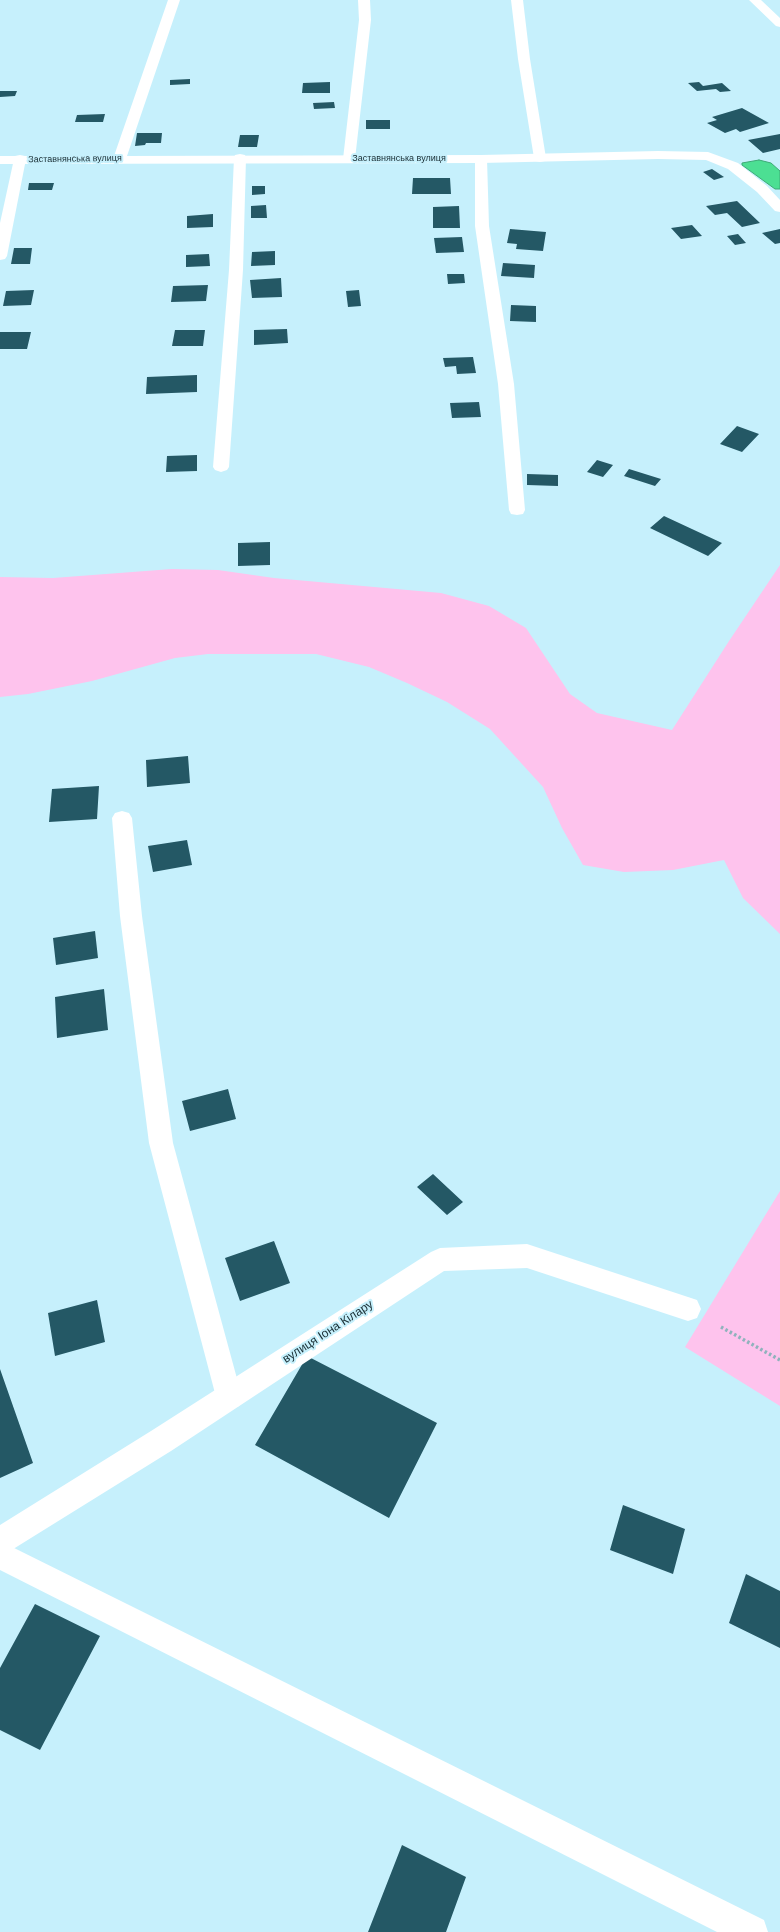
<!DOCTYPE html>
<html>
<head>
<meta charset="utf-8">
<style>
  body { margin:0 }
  canvas { display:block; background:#c6f0fc }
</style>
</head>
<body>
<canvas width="780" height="1932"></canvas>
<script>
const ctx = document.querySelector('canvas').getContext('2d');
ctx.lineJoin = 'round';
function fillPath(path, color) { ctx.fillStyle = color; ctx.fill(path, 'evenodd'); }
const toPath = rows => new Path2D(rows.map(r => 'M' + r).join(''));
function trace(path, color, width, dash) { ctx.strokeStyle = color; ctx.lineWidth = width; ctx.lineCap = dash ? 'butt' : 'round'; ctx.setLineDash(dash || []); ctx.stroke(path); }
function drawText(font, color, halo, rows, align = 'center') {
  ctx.font = font + ' Arial,sans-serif'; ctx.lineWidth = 4; ctx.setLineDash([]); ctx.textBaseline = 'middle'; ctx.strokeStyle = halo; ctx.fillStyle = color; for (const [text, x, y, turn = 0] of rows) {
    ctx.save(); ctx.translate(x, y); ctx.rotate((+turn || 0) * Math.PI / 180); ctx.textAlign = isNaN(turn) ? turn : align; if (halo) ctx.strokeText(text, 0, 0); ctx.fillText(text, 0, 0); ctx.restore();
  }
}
fillPath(toPath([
  [780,565,780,934,743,898,724,860,673,870,624,872,583,865,562,828,543,787,490,729,447,702,407,683,369,667,316,654,208,654,175,658,92,681,28,694,0,697,0,577,53,578,172,569,218,570,274,578,441,593,489,606,526,628,570,694,597,713,672,730,729,641],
  [780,1191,780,1406,685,1347]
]), '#fec3ed');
const water = toPath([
  [759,160,771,163,780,171,780,189,775,189,742,165,742,163,759,160]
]);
fillPath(water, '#4cdf93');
trace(water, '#3daa76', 1);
fillPath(toPath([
  [190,79,190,84,170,85,170,80],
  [330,82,330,93,302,93,303,83],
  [699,82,703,86,722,83,731,91,720,92,716,89,697,91,688,83],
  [0,91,17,91,15,96,0,97],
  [334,102,335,108,314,109,313,103],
  [742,108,769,123,740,132,736,129,725,133,707,123,717,120,712,117],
  [105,114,103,122,75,122,77,115],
  [366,120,390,120,390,129,366,129],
  [137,133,162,133,161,143,146,143,145,145,135,146],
  [780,134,780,149,763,153,748,140],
  [240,135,259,135,257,147,238,147],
  [712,169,724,177,714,180,703,172],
  [413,178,450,178,451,194,412,194],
  [29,183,54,183,52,190,28,190],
  [252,186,265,186,265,194,252,195],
  [737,201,760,223,742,227,727,213,715,215,706,206],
  [266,205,267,218,251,218,251,206],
  [459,206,460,228,433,228,433,207],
  [213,214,213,227,187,228,187,216],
  [692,225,702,236,681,239,671,228],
  [510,229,546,232,543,251,516,249,517,244,507,243],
  [780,229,780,243,775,244,762,233],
  [738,234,746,243,735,245,727,236],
  [462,237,464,252,436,253,434,238],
  [14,248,32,248,30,264,11,264],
  [275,251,275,265,251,266,252,252],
  [209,254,210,266,186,267,186,255],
  [503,263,535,265,534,278,501,276],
  [447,274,464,274,465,283,448,284],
  [281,278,282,297,252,298,250,280],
  [208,285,206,301,171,302,173,286],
  [34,290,31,305,3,306,6,291],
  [359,290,361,306,348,307,346,291],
  [511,305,536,306,536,322,510,321],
  [287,329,288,343,254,345,254,330],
  [175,330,205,330,203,346,172,346],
  [0,332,31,332,27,349,0,349],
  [473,357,476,373,457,374,456,366,445,367,443,358],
  [197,375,197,392,146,394,147,377],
  [479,402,481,417,452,418,450,403],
  [737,426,759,434,742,452,720,444],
  [197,455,197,471,166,472,167,456],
  [597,460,613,465,603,477,587,472],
  [629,469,661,479,655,486,624,476],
  [527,474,558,475,558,486,527,485],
  [664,516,722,543,708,556,650,528],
  [270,542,270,565,238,566,238,543],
  [188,756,190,783,147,787,146,760],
  [99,786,97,819,49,822,52,789],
  [187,840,192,865,153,872,148,846],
  [95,931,98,958,56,965,53,938],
  [104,989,108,1030,57,1038,55,997],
  [228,1089,236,1119,190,1131,182,1101],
  [433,1174,463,1202,447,1215,417,1187],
  [274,1241,290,1283,240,1301,225,1258],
  [97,1300,105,1342,55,1356,48,1313],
  [307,1356,437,1423,389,1518,255,1445],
  [0,1369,33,1463,0,1478],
  [623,1505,685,1529,673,1574,610,1550],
  [746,1574,780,1591,780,1648,729,1623],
  [35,1604,100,1636,40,1750,0,1730,0,1668],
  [402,1845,466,1877,446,1932,368,1932]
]), '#245865');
trace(toPath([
  [721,1327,780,1360]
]), '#8fb2bc', 3.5, [2.5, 2.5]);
fillPath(toPath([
  [358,0,370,0,371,20,355,159,354,162,349,163,344,162,343,159,359,20,358,0],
  [511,0,523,0,530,59,546,158,545,161,540,162,535,161,534,158,518,59,511,0],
  [749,0,761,0,780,18,780,27,776,26,749,0],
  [240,154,245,155,246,158,243,270,229,467,227,470,221,472,215,470,213,467,229,270,234,158,235,155,240,154],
  [20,155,25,156,26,159,7,256,5,259,0,260,0,223,14,159,15,156,20,155],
  [481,155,486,156,487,159,489,226,514,384,525,510,523,514,517,515,511,514,509,510,498,384,475,226,475,159,476,156,481,155],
  [122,811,129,813,132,818,142,916,173,1143,242,1397,239,1406,229,1410,219,1406,216,1397,149,1143,120,916,112,818,115,813,122,811],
  [0,1541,764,1920,768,1932,717,1932,0,1570,0,1541]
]), '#fff');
fillPath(toPath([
  [168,0,180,0,127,156,481,155,658,151,708,152,738,163,767,186,780,200,780,212,775,211,757,192,728,169,706,160,658,159,481,163,0,164,0,156,114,156,168,0],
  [527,1244,688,1297,697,1300,701,1309,697,1318,688,1321,527,1268,444,1271,171,1451,10,1551,0,1555,0,1525,151,1431,431,1252,440,1248,527,1244]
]), '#fff');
drawText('9px', '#192e34', '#c6f0fc', [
  ["Заставнянська вулиця",75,159,-1],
  ["Заставнянська вулиця",399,159]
]);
drawText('12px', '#192e34', '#c6f0fc', [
  ["вулиця Іона Кілару",328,1332,-33]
]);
</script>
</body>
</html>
